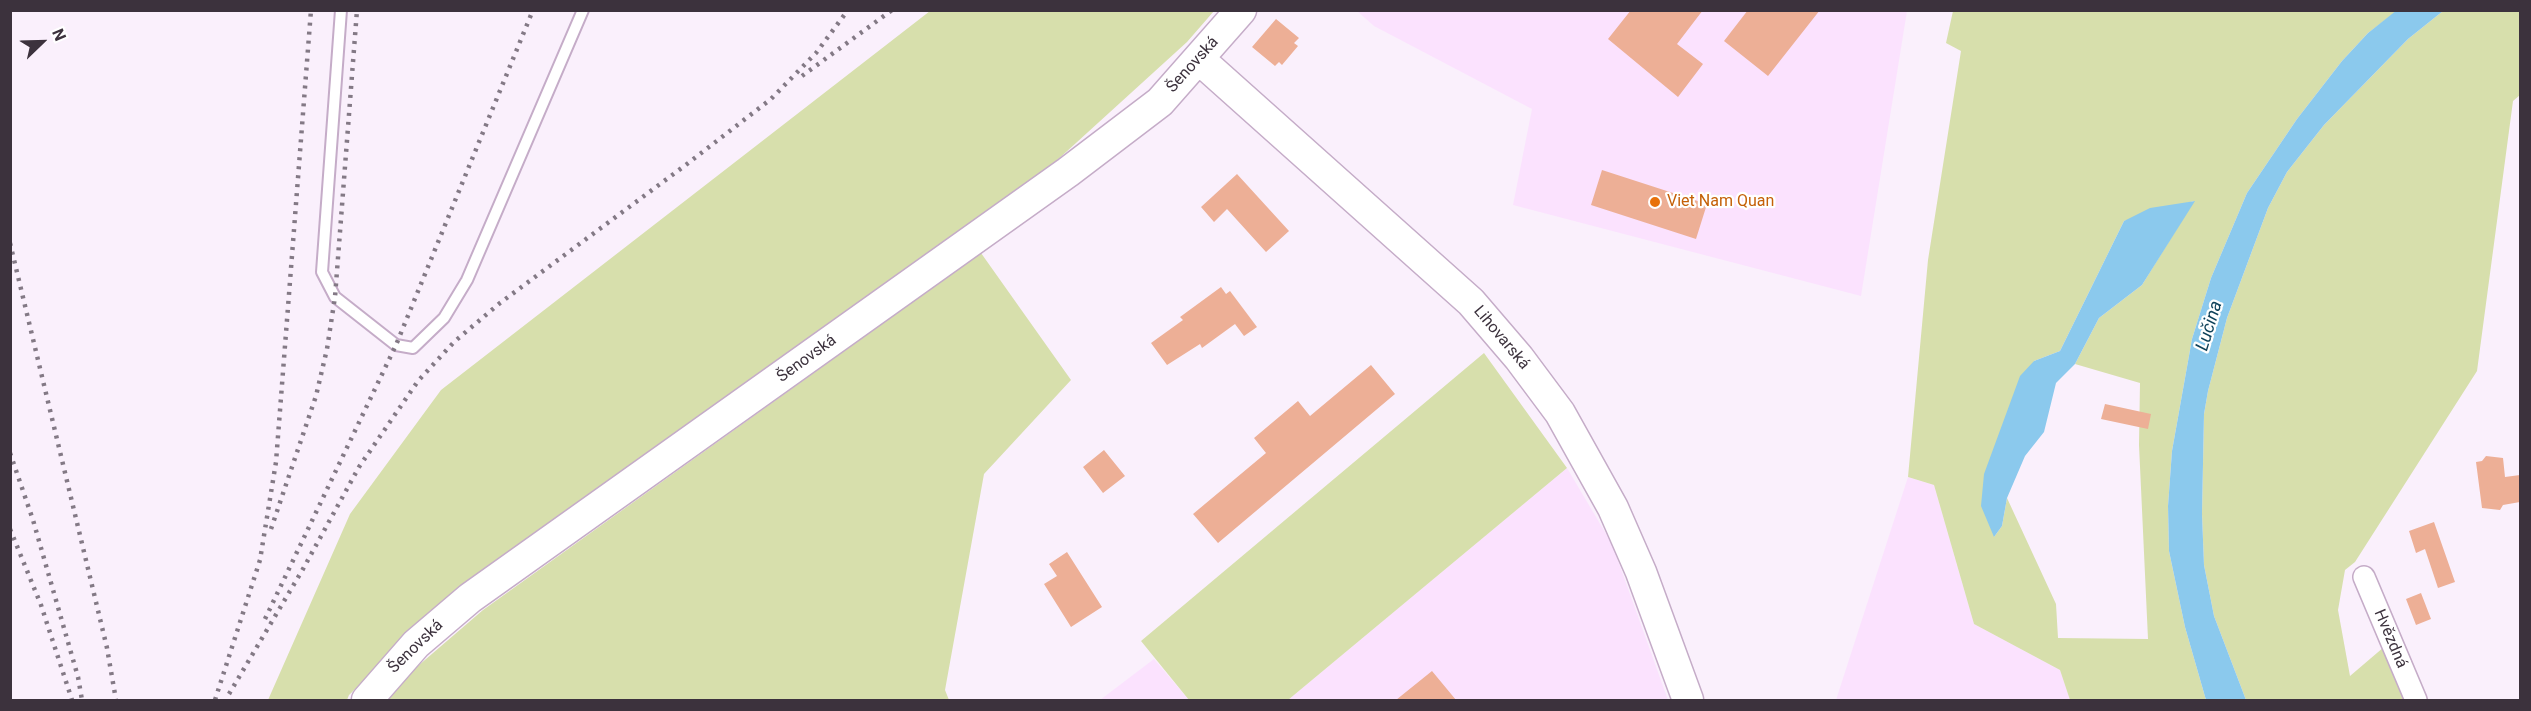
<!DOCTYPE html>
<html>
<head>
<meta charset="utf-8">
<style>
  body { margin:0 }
  #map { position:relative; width:2531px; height:711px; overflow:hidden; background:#faf0fc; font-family:Roboto,sans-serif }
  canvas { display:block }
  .frame { position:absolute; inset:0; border:12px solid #3c323d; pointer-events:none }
  .north { position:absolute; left:12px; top:12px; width:60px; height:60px; -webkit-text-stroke:4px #fff; paint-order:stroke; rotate:67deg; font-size:16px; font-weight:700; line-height:24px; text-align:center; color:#3c323d }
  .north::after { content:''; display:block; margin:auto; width:21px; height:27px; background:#3c323d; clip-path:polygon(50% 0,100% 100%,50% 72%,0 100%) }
</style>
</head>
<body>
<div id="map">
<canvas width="2531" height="711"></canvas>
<div class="frame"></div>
<div class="north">N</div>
</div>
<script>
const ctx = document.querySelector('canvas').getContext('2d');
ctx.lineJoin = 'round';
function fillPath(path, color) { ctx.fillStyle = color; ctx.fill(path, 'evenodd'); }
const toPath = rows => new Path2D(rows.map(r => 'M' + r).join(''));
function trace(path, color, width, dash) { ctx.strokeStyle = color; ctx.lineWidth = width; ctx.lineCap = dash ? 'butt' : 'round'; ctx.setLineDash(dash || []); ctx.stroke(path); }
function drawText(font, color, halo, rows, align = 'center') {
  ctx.font = font + ' Roboto,sans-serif'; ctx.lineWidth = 4.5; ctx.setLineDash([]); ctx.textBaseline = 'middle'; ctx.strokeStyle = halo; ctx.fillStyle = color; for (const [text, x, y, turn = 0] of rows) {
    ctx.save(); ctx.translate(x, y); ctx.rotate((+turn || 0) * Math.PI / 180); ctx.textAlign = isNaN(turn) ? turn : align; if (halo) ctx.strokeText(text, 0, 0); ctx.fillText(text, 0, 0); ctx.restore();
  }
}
fillPath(toPath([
  [1357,11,1907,11,1861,296,1513,205,1532,109,1374,26],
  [1567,468,1612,544,1668,700,1288,700],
  [1908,477,1934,485,1974,624,2060,670,2070,700,1836,700],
  [1154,659,1189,700,1100,700]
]), '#fbe2fe');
fillPath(toPath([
  [930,11,1214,11,1187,42,1054,163,489,568,418,629,349,695,347,700,268,700,350,514,441,390],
  [1953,11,2397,11,2368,33,2342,61,2297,119,2247,193,2211,278,2192,339,2172,451,2168,506,2169,551,2185,627,2206,700,2070,700,2060,670,1974,624,1934,485,1908,477,1928,260,1961,51,1946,43],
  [2194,201,2142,285,2099,318,2075,364,2140,383,2139,445,2148,639,2058,638,2056,604,2007,498,2002,526,1994,537,2034,361,2060,351,2124,221],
  [2443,11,2520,11,2520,95,2513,101,2477,371,2355,562,2345,570,2338,610,2350,676,2384,647,2408,700,2246,700,2214,616,2204,565,2202,514,2204,414,2208,391,2227,318,2268,208,2287,172,2324,125,2408,39],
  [981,253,1071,380,984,474,945,690,949,700,384,700,390,690,483,610],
  [1484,353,1567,468,1288,700,1189,700,1141,641]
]), '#d7dfac');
fillPath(toPath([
  [2397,10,2443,11,2408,39,2324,125,2287,172,2268,208,2227,318,2208,391,2204,414,2202,514,2204,565,2214,616,2246,700,2206,700,2185,627,2169,551,2168,506,2172,451,2192,339,2211,278,2247,193,2297,119,2342,61,2368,33],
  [2195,201,2142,285,2099,318,2075,364,2056,383,2044,432,2025,456,2007,498,2002,526,1994,537,1981,506,1984,474,2020,376,2034,361,2060,351,2124,221,2150,208]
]), '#8bc9ed');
fillPath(toPath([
  [1631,10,1703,10,1677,44,1703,64,1678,97,1608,39],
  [1748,10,1820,10,1768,76,1724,41],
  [1276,19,1299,38,1294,43,1298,46,1282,65,1279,62,1275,66,1252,47],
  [1602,170,1707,204,1696,239,1591,205],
  [1237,174,1289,231,1266,252,1227,209,1214,222,1201,207],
  [1221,287,1226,294,1230,291,1257,327,1244,336,1235,324,1202,348,1200,344,1167,365,1151,343,1183,320,1180,317],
  [1371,365,1395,394,1218,543,1193,514,1266,453,1254,438,1298,401,1310,416],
  [2105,404,2151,414,2148,429,2101,419],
  [1104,450,1125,476,1103,493,1083,467],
  [2486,456,2503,458,2505,477,2520,475,2520,502,2503,505,2500,510,2482,508,2476,462,2482,461],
  [2434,522,2455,582,2438,588,2425,549,2416,553,2409,531],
  [1067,552,1102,607,1071,627,1044,584,1057,576,1049,564],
  [2421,593,2431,619,2416,625,2406,599],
  [1432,671,1456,700,1396,700]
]), '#edaf96');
const lane = toPath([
  [341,10,322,272,335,297,396,345,413,348,444,318,467,280,583,10]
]);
const street = toPath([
  [2364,577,2416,700]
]);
const secondary = toPath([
  [1199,59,1471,302,1519,358,1560,413,1613,508,1641,572,1688,700],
  [367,700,416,644,470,598,1068,172,1160,102,1241,10]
]);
trace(lane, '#c5acc8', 14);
trace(street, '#c5acc8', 24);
trace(secondary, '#c5acc8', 33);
trace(lane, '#fff', 10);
trace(street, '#fff', 21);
trace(secondary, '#fff', 30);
trace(toPath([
  [802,76,892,10],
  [10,243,107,648,116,700],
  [10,453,33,520,78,677,82,700],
  [10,529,41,605,72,700],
  [271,529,316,396,327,349,335,297,357,10],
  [265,619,396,345,533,10],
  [229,694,303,569,359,467,418,381,454,342,500,303,687,164,771,99,816,53,848,10],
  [215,700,260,560,276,462,311,10]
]), '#837985', 4.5, [3, 6]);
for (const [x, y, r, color] of [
  [1655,202,6,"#e8710a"]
]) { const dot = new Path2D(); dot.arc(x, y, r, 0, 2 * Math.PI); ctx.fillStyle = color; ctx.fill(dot); trace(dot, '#fff', 2); }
drawText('16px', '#3c323d', '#fff', [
  ["Šenovská",1193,65,-48],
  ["Lihovarská",1501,338,50],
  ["Šenovská",807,359,-36],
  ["Hvězdná",2390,639,67],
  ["Šenovská",416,647,-44]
]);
drawText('16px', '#c56008', '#fff', [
  ["Viet Nam Quan",1667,202]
], 'left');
drawText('italic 18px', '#0f425a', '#fff', [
  ["Lučina",2210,326,-73]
]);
</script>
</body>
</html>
